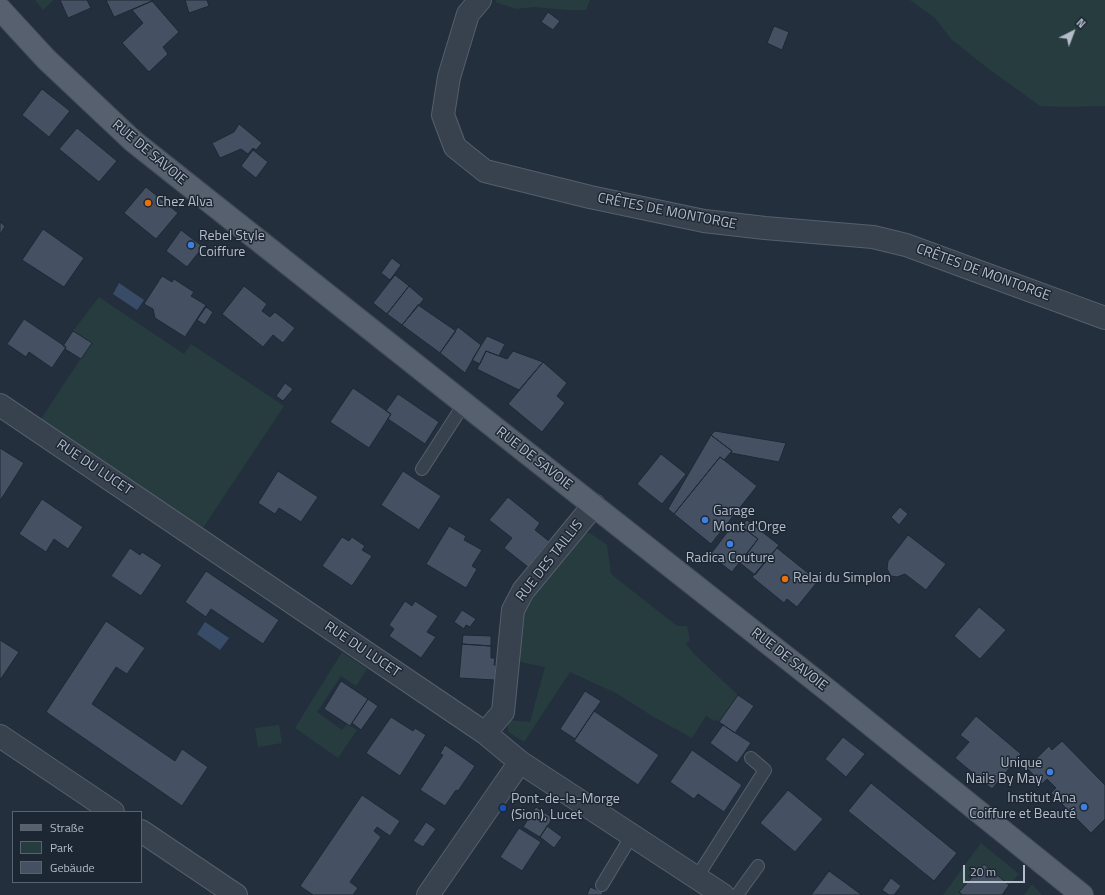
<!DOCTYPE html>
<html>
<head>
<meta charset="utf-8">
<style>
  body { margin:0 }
  #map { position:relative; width:1105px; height:895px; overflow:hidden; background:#242f3e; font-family:"Titillium Web",sans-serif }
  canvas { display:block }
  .legend { position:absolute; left:12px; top:811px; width:130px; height:72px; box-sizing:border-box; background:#1d2633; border:1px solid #59626f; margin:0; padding:5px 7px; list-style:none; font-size:12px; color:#b4bcc9 }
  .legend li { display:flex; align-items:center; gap:8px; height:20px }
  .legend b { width:20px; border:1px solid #59626f }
  .north { position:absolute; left:1053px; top:12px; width:40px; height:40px; -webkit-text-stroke:3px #1d2633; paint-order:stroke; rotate:42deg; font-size:11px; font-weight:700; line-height:16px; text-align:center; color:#b4bcc9 }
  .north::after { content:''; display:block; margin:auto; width:14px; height:18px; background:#b4bcc9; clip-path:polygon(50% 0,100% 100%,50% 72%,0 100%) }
  .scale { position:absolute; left:963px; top:865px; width:62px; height:18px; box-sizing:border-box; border:2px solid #b4bcc9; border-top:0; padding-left:5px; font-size:12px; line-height:14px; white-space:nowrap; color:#b4bcc9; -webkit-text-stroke:3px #1d2633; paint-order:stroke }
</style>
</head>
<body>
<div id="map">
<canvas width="1105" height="895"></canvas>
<ul class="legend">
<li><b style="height:5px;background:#56606e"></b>Straße</li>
<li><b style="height:11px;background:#263c3f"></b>Park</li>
<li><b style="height:11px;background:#455162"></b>Gebäude</li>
</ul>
<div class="north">N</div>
<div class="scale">20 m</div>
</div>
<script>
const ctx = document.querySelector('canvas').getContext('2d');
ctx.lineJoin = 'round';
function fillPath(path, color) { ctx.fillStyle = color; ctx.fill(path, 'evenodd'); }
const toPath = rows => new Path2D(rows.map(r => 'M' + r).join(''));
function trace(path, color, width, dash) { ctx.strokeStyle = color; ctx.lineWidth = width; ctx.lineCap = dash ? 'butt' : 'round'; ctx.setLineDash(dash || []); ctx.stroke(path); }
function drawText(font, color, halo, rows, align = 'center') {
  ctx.font = font + ' "Titillium Web",sans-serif'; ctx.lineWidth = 3; ctx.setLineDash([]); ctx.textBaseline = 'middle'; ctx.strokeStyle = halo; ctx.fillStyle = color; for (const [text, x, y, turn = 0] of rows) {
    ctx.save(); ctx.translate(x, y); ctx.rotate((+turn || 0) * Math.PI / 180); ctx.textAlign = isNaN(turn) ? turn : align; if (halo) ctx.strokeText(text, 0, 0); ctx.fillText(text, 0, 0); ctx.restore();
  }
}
fillPath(toPath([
  [35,0,53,0,43,10],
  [497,0,590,0,586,10,567,10,534,7,516,9,495,2],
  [910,0,1105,0,1105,106,1064,107,1040,106,986,67,951,39,935,18],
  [99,297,184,354,191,344,284,406,203,528,41,419,91,343,73,331],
  [590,533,607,545,611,574,677,626,687,626,690,640,686,644,694,654,738,695,719,722,715,719,714,721,706,716,692,738,652,716,616,693,570,672,524,742,508,732,508,727,509,720,530,722,545,667,516,661,523,604,584,534],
  [342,652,367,669,356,686,341,676,317,712,342,730,347,724,357,730,338,758,295,728],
  [279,725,282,743,258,747,255,728],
  [981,843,1019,874,1009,885,984,864,960,892,963,895,943,895],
  [1032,884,1041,894,1041,895,1024,895]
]), '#263c3f');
fillPath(toPath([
  [119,283,144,300,137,310,113,294],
  [205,622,229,638,220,650,197,634]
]), '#394c67');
const building = toPath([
  [60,0,87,0,91,8,68,18,60,0],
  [106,0,152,0,152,1,114,17,106,0],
  [185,0,207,0,209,6,189,13,185,0],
  [152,1,179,32,163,47,168,54,149,72,122,43,143,23,132,10,152,1],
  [548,12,560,21,553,30,541,22,548,12],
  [774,26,789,32,782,50,767,43,774,26],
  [42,89,70,111,49,137,22,115,42,89],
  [239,124,262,143,256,150,253,148,248,154,241,149,220,158,212,143,234,132,239,124],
  [77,128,117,161,99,182,59,149,77,128],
  [253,150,268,162,256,178,241,166,253,150],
  [146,187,178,213,156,239,124,213,146,187],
  [0,222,5,226,0,235,0,222],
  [43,229,84,258,64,287,22,260,43,229],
  [181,230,203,247,187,267,166,251,181,230],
  [392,258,401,265,390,280,381,273,392,258],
  [395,275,409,286,387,314,373,303,395,275],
  [162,276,172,282,174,279,194,292,191,296,206,305,185,337,155,318,153,309,144,304,162,276],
  [244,286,267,304,262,311,270,317,275,312,295,328,283,343,273,335,263,347,222,314,244,286],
  [409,286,424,299,402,325,387,314,409,286],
  [418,305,456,331,440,353,402,325,418,305],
  [206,307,213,312,205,325,197,320,206,307],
  [24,319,66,347,52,368,29,352,26,357,7,344,24,319],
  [458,327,481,345,465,373,440,353,458,327],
  [73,331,92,343,81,359,65,349,66,347,63,346,73,331],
  [487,336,505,344,499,356,486,351,480,364,472,360,487,336],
  [486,351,507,359,513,351,543,362,519,390,477,369,486,351],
  [543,362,567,383,557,396,565,403,542,432,508,404,543,362],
  [285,383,293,389,283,401,276,396,285,383],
  [353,388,391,414,369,448,330,422,353,388],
  [398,394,439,422,425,444,388,419,391,414,386,411,398,394],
  [715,431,786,443,779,462,731,453,732,451,711,435,715,431],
  [711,435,732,451,724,460,720,457,674,514,668,509,711,435],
  [0,448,24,463,0,501,0,448],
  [661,454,686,474,662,504,637,484,661,454],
  [720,457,757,486,711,544,674,514,720,457],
  [278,471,318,497,301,522,279,508,275,514,258,503,278,471],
  [403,471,441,496,419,530,381,505,403,471],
  [508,497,540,523,535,530,549,541,528,567,504,548,512,538,489,520,508,497],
  [42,499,83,527,68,549,54,539,46,552,19,534,42,499],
  [900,507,908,514,899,525,891,517,900,507],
  [747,520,779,545,755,575,740,563,758,539,741,526,747,520],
  [735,522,758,539,732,572,710,555,735,522],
  [449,526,466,536,464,540,482,550,472,566,477,569,466,588,426,564,449,526],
  [908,535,946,564,926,590,905,574,897,577,891,576,887,569,888,561,908,535],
  [342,537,349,541,352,537,365,546,362,550,372,556,352,586,322,566,342,537],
  [130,548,140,555,142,552,162,565,141,596,111,576,130,548],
  [777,548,818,581,797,607,787,599,784,603,752,577,777,548],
  [206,571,279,620,263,644,211,609,206,617,185,602,206,571],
  [405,601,412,606,415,601,438,616,427,632,436,637,421,658,389,636,394,629,389,625,405,601],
  [979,607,1006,630,980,659,954,636,979,607],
  [462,610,476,619,470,627,466,625,464,629,454,622,462,610],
  [106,621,145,648,127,674,116,667,92,704,175,761,182,749,208,767,182,806,46,712,106,621],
  [463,635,491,636,491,646,462,644,463,635],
  [0,640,19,652,0,680,0,640],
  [462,644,491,646,491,658,495,658,494,665,496,665,495,680,459,678,462,644],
  [341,681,368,699,350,726,324,709,341,681],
  [585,691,601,701,575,739,560,729,585,691],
  [738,695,754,706,735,733,719,722,738,695],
  [368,699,378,706,361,730,352,723,368,699],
  [594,711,659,755,638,785,574,741,594,711],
  [976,716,1021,754,992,789,955,758,969,742,960,735,976,716],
  [391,717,413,731,415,728,426,735,400,776,366,753,391,717],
  [723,725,751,743,737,763,710,743,723,725],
  [843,737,865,754,846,777,825,759,843,737],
  [1062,741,1105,785,1105,819,1091,833,1051,793,1056,788,1047,779,1042,784,1027,768,1049,746,1052,750,1062,741],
  [445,745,475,766,458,791,456,790,445,806,420,790,443,755,440,754,445,745],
  [692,750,742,785,724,812,698,794,694,799,670,782,692,750],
  [871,783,957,853,934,881,848,811,871,783],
  [788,790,823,819,795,852,760,823,788,790],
  [362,795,400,821,390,836,377,827,374,831,381,837,350,882,358,888,353,895,313,895,300,886,362,795],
  [536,807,553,818,540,837,523,827,536,807],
  [426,822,436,829,423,847,413,841,426,822],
  [547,826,562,837,554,848,540,837,547,826],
  [519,828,541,842,522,871,500,857,519,828],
  [984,864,1009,885,1002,895,963,895,959,892,984,864],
  [829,871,862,895,811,895,829,871],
  [891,878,901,886,894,895,889,895,882,890,891,878],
  [590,887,603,892,602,895,587,895,590,887]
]);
fillPath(building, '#455162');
trace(building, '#1f2835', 1);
const service = toPath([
  [422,469,464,404],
  [697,877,765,770,751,758],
  [602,885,632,835],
  [737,895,758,866]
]);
const minor = toPath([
  [480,0,468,14,449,77,443,115,455,147,485,171,590,197,704,221,765,228,873,237,906,245,1105,318],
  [0,405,485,733,520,762,723,895],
  [485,733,503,712,513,610,523,591,594,505],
  [0,736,113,812],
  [141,831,236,895],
  [428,895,520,762]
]);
const primary = toPath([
  [0,9,46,59,133,141,499,431,830,692,1082,895]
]);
trace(service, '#565f6c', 14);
trace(minor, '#565f6c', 24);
trace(primary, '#414a57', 24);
trace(service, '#38414e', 12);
trace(minor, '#38414e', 22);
trace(primary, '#56606e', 22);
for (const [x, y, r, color] of [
  [148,203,4,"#e8710a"],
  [191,245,4,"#3f7fe0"],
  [705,520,4,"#3f7fe0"],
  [730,544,4,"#3f7fe0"],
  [785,579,4,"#e8710a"],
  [1050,772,4,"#3f7fe0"],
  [1084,807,4,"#3f7fe0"],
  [503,808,4,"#1a4fb4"]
]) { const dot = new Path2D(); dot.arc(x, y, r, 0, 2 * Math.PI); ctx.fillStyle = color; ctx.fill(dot); trace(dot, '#1d2633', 1.5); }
drawText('14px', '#b4bcc9', '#1d2633', [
  ["RUE DE SAVOIE",149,153,40],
  ["CRÊTES DE MONTORGE",667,212,11],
  ["CRÊTES DE MONTORGE",983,273,20],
  ["RUE DE SAVOIE",534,459,38],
  ["RUE DU LUCET",94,468,34],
  ["RUE DES TAILLIS",550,561,-52],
  ["RUE DU LUCET",362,650,34],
  ["RUE DE SAVOIE",789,660,38]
]);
drawText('14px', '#b4bcc9', '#1d2633', [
  ["Chez Alva",156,203],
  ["Rebel Style",199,237],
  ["Coiffure",199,253],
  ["Garage",713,512],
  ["Mont d'Orge",713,528],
  ["Radica Couture",730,559,"center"],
  ["Relai du Simplon",793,579],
  ["Unique",1042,764,"right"],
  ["Nails By May",1042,780,"right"],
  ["Institut Ana",1076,799,"right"],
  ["Coiffure et Beauté",1076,815,"right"],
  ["Pont-de-la-Morge",511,800],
  ["(Sion), Lucet",511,816]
], 'left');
</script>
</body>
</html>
